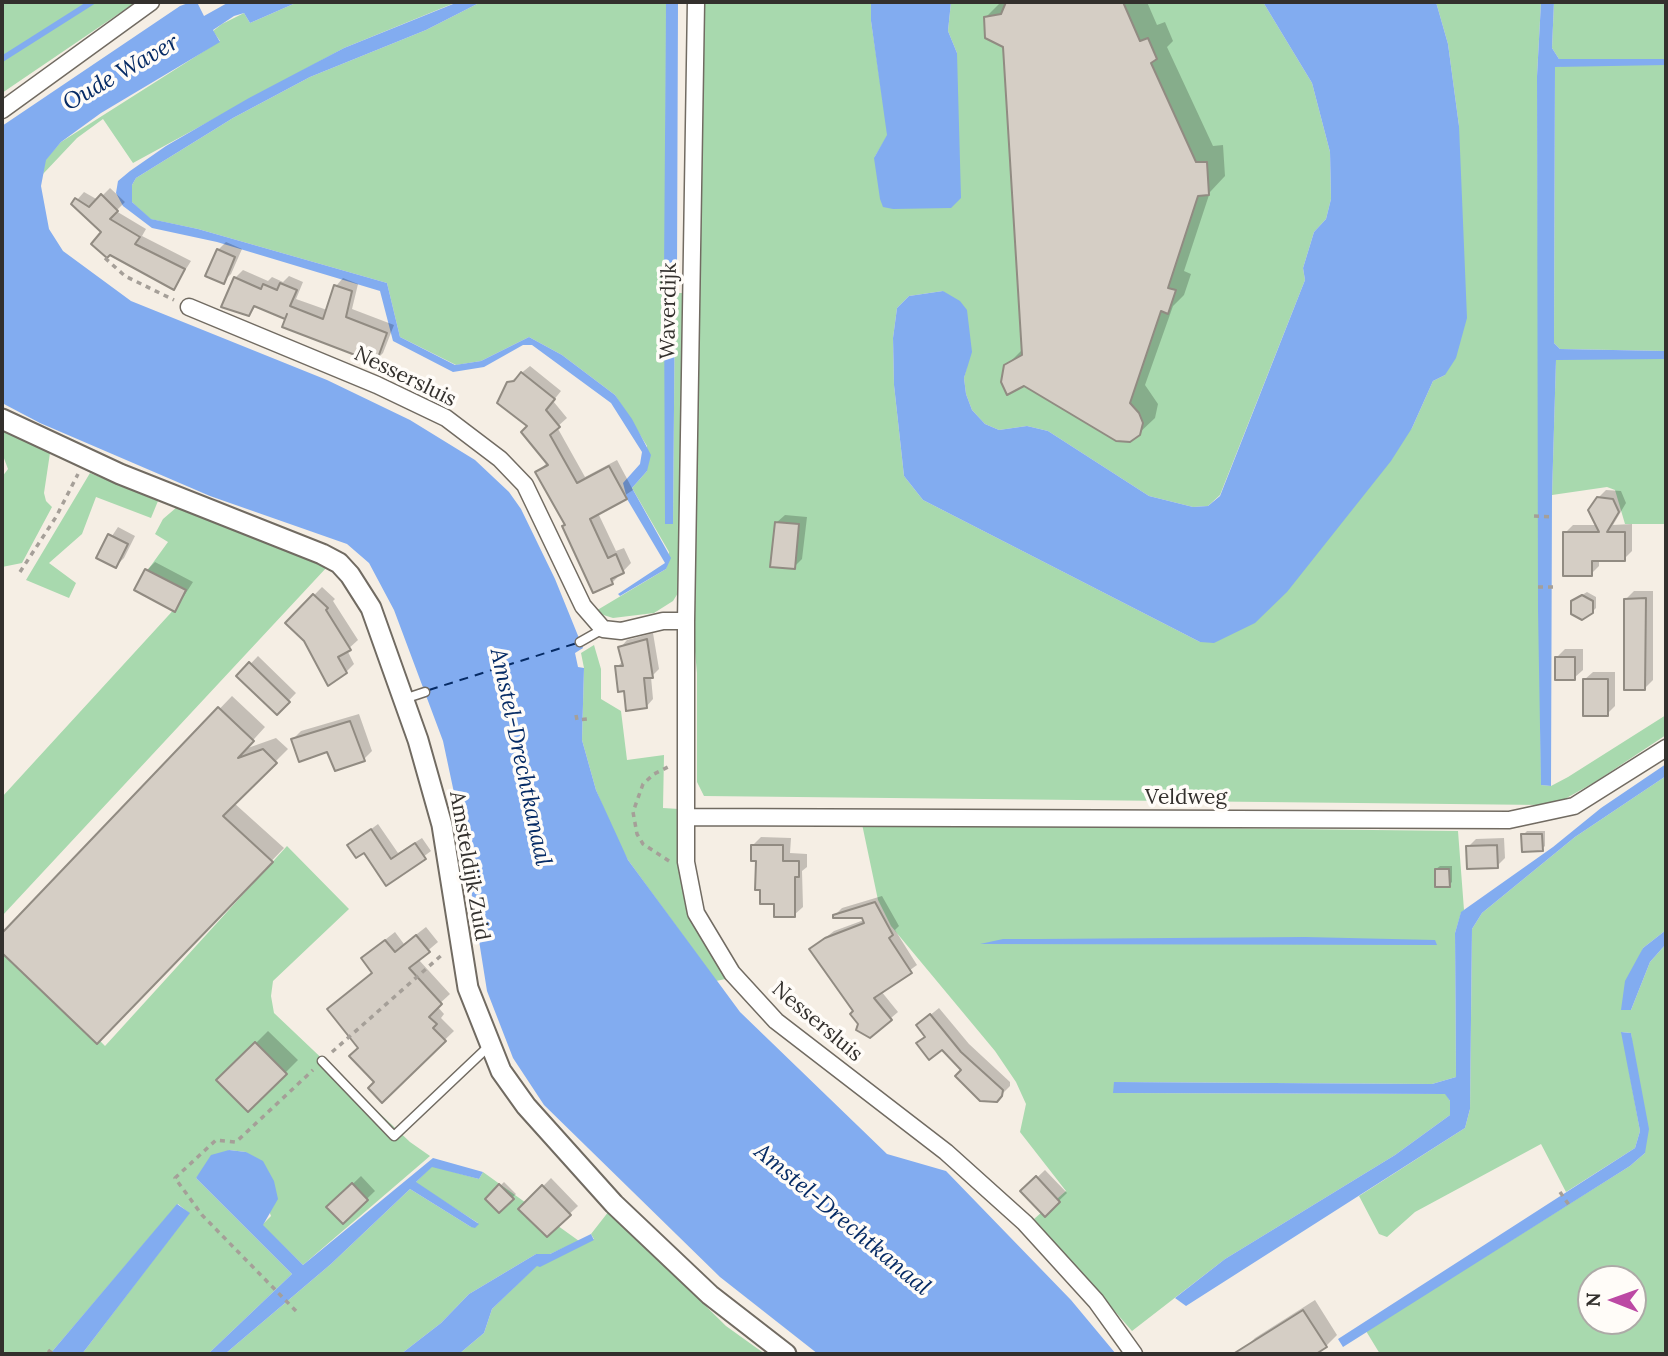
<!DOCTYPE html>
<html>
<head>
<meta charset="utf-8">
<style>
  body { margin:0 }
  #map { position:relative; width:1668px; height:1356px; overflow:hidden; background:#f5eee4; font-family:Lora,serif }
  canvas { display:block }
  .frame { position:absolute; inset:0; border:4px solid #33302d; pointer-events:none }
  .north { position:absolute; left:1577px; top:1265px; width:70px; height:70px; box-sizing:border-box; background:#fffcf8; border:2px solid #adaaa7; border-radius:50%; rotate:271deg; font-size:19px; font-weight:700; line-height:28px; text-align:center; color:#33302d }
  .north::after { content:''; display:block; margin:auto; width:24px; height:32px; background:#bc49a4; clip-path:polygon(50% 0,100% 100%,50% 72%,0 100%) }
</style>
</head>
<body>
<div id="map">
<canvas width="1668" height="1356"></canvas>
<div class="frame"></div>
<div class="north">N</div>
</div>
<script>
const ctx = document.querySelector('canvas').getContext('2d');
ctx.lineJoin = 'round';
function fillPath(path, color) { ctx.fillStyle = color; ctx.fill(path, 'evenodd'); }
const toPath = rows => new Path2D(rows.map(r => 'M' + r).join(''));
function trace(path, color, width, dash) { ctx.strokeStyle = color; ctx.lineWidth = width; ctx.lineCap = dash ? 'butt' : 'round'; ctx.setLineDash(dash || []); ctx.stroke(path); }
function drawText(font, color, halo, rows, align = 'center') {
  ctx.font = font + ' Lora,serif'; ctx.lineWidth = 7; ctx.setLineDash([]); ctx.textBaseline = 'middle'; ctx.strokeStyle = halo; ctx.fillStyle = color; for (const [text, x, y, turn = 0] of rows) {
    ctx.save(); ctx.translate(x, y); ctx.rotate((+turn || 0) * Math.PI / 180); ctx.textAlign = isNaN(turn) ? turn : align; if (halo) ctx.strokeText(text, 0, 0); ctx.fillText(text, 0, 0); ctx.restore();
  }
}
fillPath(toPath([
  [2,2,136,2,2,93],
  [298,2,457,2,344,48,133,163,103,119,77,138,43,174,45,160,61,142,220,41,213,31,222,24,244,13,250,23],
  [481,2,666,2,665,524,673,524,675,293,682,293,681,550,678,593,673,601,654,613,613,618,594,612,666,569,669,552,632,488,647,471,647,446,615,395,562,355,529,337,481,361,456,365,400,337,387,283,198,229,150,219,132,202,132,185,136,178,233,118,310,77,426,30],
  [701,2,871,2,871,21,888,135,874,158,957,53,948,31,951,2,1263,2,1312,83,1330,152,1331,199,1326,219,1314,232,1303,268,1305,280,1220,495,1208,506,1193,507,1149,496,1048,431,1027,426,999,430,985,424,972,410,966,394,964,378,967,366,943,291,909,296,897,308,893,338,894,385,904,476,923,500,1200,642,1412,428,1433,381,1445,375,1459,126,1448,44,1436,2,1541,2,1537,76,1541,785,1551,786,1568,777,1666,715,1666,735,1595,782,1563,800,1544,805,704,796,697,782,697,673,692,619],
  [1554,2,1666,2,1666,59,1559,59,1552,48],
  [1571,65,1666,65,1666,351,1560,349,1554,343,1555,67],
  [1556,359,1666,359,1666,524,1625,524,1615,490,1607,487,1552,495],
  [2,430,50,453,44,493,46,501,52,507,22,563,2,567,2,477,8,469,2,453],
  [90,473,158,501,151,518,96,497,82,534,49,563,76,583,69,598,26,580],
  [177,507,327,567,2,916,2,797,178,605,147,571,168,542,155,534,163,519],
  [594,645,601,669,601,699,621,711,627,760,664,755,663,808,679,809,681,873,730,978,716,981,628,860,616,838,596,790,582,740,584,668,581,653],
  [1666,776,1666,930,1643,948,1622,1009,1631,1010,1650,962,1666,944,1666,1354,1380,1354,1366,1331,1630,1166,1645,1153,1631,1033,1622,1032,1640,1131,1635,1148,1566,1192,1541,1144,1415,1212,1387,1237,1379,1234,1359,1196,1465,1128,1470,1109,1472,929,1482,913,1575,837],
  [1591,1279,1633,1279,1633,1321,1591,1321],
  [862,824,1458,831,1464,910,1461,913,1455,933,1456,1077,1432,1084,1114,1082,1114,1093,1446,1094,1450,1101,1450,1115,1395,1155,1225,1259,1132,1331,1034,1219,1066,1191,1020,1132,1026,1104,1016,1082,995,1051,891,926,878,900],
  [287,846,349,909,273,981,271,996,274,1013,410,1142,430,1156,303,1265,262,1225,271,1216,246,1152,229,1150,196,1178,292,1274,208,1354,82,1354,189,1213,178,1204,50,1354,2,1354,2,941,105,1046],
  [432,1166,479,1179,483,1172,579,1241,550,1254,536,1254,469,1294,441,1323,401,1354,225,1354,331,1264,410,1189,471,1227,478,1223,415,1183],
  [609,1211,726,1326,765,1354,459,1354,484,1333,492,1309,537,1265,594,1239,591,1234]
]), '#a8d9ae');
fillPath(toPath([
  [191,2,197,2,204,16,229,2,298,2,250,23,244,13,234,16,213,30,220,42,101,113,61,142,46,160,41,186,49,229,63,251,131,301,327,380,410,420,475,460,509,492,521,509,555,579,583,648,575,653,578,667,584,668,582,740,596,790,628,860,740,1012,887,1154,946,1171,1071,1300,1116,1354,818,1354,720,1277,544,1105,513,1058,487,991,460,821,443,741,394,610,369,563,347,544,210,496,40,423,2,403,2,126,180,6],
  [458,2,481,2,426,30,310,77,233,118,136,178,132,185,132,202,151,219,198,229,387,283,400,337,455,365,481,361,529,337,562,355,615,395,632,419,651,455,647,471,632,488,671,558,666,569,620,596,618,594,665,563,627,499,623,483,640,464,642,452,611,403,532,345,523,345,484,367,453,372,393,341,380,291,217,242,152,228,123,206,116,193,118,181,130,171,166,146,249,98,344,48],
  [666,2,678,2,677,274,664,274],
  [871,2,951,2,948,31,957,53,961,198,951,208,893,209,883,207,880,199,874,158,887,135,871,21],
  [1263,2,1436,2,1448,44,1459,126,1467,318,1456,358,1445,375,1433,381,1412,428,1391,461,1287,592,1255,623,1214,643,1200,642,923,500,904,476,894,385,893,338,897,308,909,296,943,291,960,301,967,310,972,352,964,378,966,394,972,410,985,424,999,430,1027,426,1048,431,1149,496,1193,507,1208,506,1220,496,1305,280,1303,268,1314,232,1326,219,1331,199,1330,152,1312,83],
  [1541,2,1554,2,1552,48,1559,59,1666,59,1666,65,1555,67,1554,343,1560,349,1666,351,1666,359,1556,360,1552,495,1551,786,1541,785,1538,610,1537,76],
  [664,293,675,293,673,524,665,524],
  [1666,764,1666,776,1575,837,1482,913,1472,929,1470,1109,1465,1128,1186,1306,1175,1298,1225,1259,1395,1155,1450,1115,1450,1101,1445,1094,1113,1093,1114,1082,1432,1084,1456,1077,1455,933,1461,912,1553,847,1601,808],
  [1666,930,1666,944,1650,962,1631,1010,1621,1010,1625,981,1643,948],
  [1305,937,1435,940,1437,945,980,944,1003,939,1038,939],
  [1621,1032,1631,1033,1649,1129,1645,1153,1630,1166,1343,1347,1338,1339,1635,1148,1640,1131],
  [229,1150,246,1152,263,1161,274,1181,278,1199,263,1225,303,1265,433,1158,483,1172,479,1179,432,1167,416,1182,479,1224,475,1228,471,1227,410,1189,331,1264,225,1354,208,1354,292,1274,196,1178,211,1155],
  [177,1204,190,1213,82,1354,50,1354],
  [591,1234,594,1240,540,1267,537,1266,492,1309,484,1333,459,1354,401,1354,441,1323,469,1294,536,1254,550,1254]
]), '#82acf0');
fillPath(toPath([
  [1001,2,1147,2,1157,25,1165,22,1173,41,1167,47,1213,146,1223,145,1225,176,1210,192,1184,271,1191,274,1184,295,1173,306,1145,385,1158,404,1155,418,1137,435,1006,366,1023,349,1005,46,985,18],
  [110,188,125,202,116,211,146,229,142,236,191,261,174,288,104,232,77,200,84,192,98,200],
  [226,242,242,249,231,274,223,282,218,250],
  [243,270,268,281,272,277,283,282,289,276,303,282,296,299,327,310,336,286,343,278,358,284,352,309,394,325,383,353,375,361,290,312,284,317,257,305,249,314,235,278],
  [530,366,561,391,553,401,567,418,557,427,585,477,617,460,633,490,598,513,616,551,624,548,631,563,612,583,567,524,537,472,548,462,509,383],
  [1606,490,1621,491,1626,503,1613,525,1632,524,1632,551,1624,559,1599,559,1599,566,1591,574,1565,533,1573,525,1597,525,1598,498],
  [785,515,807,517,802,559,794,567,776,523],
  [118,527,135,536,124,558,116,566,98,557],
  [155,562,193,582,175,610,147,570],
  [322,587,335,599,333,601,358,640,347,650,354,664,346,672,287,623],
  [1634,591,1653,591,1653,680,1645,688,1626,599],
  [1587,592,1596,597,1596,608,1592,612,1577,598],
  [653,633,659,669,651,677,653,699,646,707,626,689,617,667,624,660,620,648,627,640],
  [1565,649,1583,649,1583,670,1574,678,1557,657],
  [258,656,296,693,277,713,239,676],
  [1593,672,1615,672,1615,706,1607,714,1584,680],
  [232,696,265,727,245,749,276,738,288,749,234,803,284,848,97,1042,2,950,2,935],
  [359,714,372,751,364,759,293,739,301,731],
  [378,824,398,853,422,838,431,851,387,884,364,850,350,845],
  [1527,831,1545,831,1545,846,1542,849,1523,835],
  [761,837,791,838,790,853,807,854,807,867,802,871,803,907,794,915,776,903,753,845],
  [1504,838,1505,858,1497,866,1468,847,1476,839],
  [1440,866,1452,866,1452,882,1449,885,1436,869],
  [882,896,899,926,895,930,917,965,881,991,898,1012,891,1018,860,1024,855,1011,811,949,834,931,864,920,864,917,834,916,842,908],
  [426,927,438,942,418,959,450,994,437,1006,444,1014,441,1018,454,1031,382,1100,360,1048,329,1009,374,972,363,959,372,950,395,932,404,944],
  [939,1008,969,1044,1010,1082,1010,1086,996,1100,942,1048,919,1043,926,1036,918,1025],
  [268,1031,298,1060,248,1110,219,1080],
  [1045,1170,1067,1193,1045,1214,1023,1191],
  [361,1176,375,1191,343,1222,329,1207],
  [551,1178,578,1206,547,1235,521,1209],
  [504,1182,516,1194,499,1211,487,1199],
  [1315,1300,1337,1335,1326,1346,1313,1354,1247,1354,1244,1349,1255,1338]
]), '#0003');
trace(toPath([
  [2,59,92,2]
]), '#82acf0', 6);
trace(toPath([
  [429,690,577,643]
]), '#062b65', 2, [9, 7]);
const building = toPath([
  [1006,2,1123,2,1140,41,1148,38,1157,59,1151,63,1196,162,1207,162,1209,195,1198,196,1168,288,1176,290,1168,314,1161,311,1130,403,1139,413,1143,423,1140,435,1130,442,1116,441,1024,386,1007,395,1001,382,1004,365,1022,355,1003,47,985,38,984,17,1001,14,1006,2],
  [101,194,118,211,110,219,140,237,135,244,185,269,174,290,110,255,107,258,91,244,101,232,71,204,75,198,89,207,101,194],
  [217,249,235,257,224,284,205,276,217,249],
  [234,277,261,289,263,284,277,290,280,283,297,290,290,306,323,319,334,285,352,291,346,317,387,333,376,363,282,327,287,314,285,319,254,306,249,316,221,307,234,277],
  [521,372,555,399,546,410,560,427,550,435,577,483,609,466,627,499,590,519,608,558,616,554,624,573,611,579,613,584,593,593,562,526,565,525,535,472,548,465,521,432,527,426,497,403,507,382,514,381,521,372],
  [1597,497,1613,499,1619,512,1607,532,1625,532,1625,561,1592,561,1592,576,1563,576,1563,532,1599,532,1588,510,1597,497],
  [775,522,799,524,795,569,770,567,775,522],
  [108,534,128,544,116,568,96,558,108,534],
  [145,569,186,590,175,612,134,590,145,569],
  [313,594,328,608,326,610,351,650,338,657,347,673,328,686,304,641,285,623,313,594],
  [1582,595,1593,601,1593,613,1582,620,1571,614,1571,601,1582,595],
  [1646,598,1645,690,1624,690,1624,599,1646,598],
  [647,639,653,678,644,678,647,708,626,711,624,691,618,692,615,666,623,666,618,647,647,639],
  [1555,657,1575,657,1575,680,1555,680,1555,657],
  [249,662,290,702,277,715,236,676,249,662],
  [1583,679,1608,679,1608,716,1583,716,1583,679],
  [218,707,254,741,238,758,263,749,277,763,223,816,273,862,97,1044,2,953,2,933,218,707],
  [350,721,365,761,335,771,327,752,299,762,291,739,350,721],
  [371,829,391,859,415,843,426,859,386,886,364,853,356,858,347,845,371,829],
  [1521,834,1542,834,1543,851,1522,852,1521,834],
  [751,845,783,845,783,861,799,861,799,877,795,877,795,917,774,917,774,904,760,904,760,890,755,890,756,861,751,861,751,845],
  [1497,845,1498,868,1467,869,1466,846,1497,845],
  [1435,869,1449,869,1450,887,1435,887,1435,869],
  [875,902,893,935,889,938,912,973,874,998,892,1020,870,1038,856,1030,858,1024,850,1014,853,1011,809,949,825,938,864,923,862,918,833,918,833,915,875,902],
  [416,935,430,952,409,968,442,1004,429,1017,437,1024,433,1028,446,1041,382,1103,368,1088,374,1082,349,1056,358,1048,327,1009,372,973,361,958,385,940,395,952,416,935],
  [930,1014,961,1052,1003,1090,1002,1096,997,1102,980,1101,955,1076,961,1070,942,1050,929,1060,916,1043,925,1037,916,1025,930,1014],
  [255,1042,287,1074,248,1112,216,1080,255,1042],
  [1036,1176,1060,1202,1045,1217,1020,1191,1036,1176],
  [352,1183,368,1200,343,1224,326,1207,352,1183],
  [499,1184,514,1199,499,1213,485,1199,499,1184],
  [542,1185,571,1215,547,1237,518,1209,542,1185],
  [1303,1310,1327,1347,1316,1354,1233,1354,1303,1310]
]);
fillPath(building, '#d5cec5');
trace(building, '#918b82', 2);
const service = toPath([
  [580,642,603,629],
  [404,699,425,692],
  [322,1061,394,1136,489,1046]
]);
const minor = toPath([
  [696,2,686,621,686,862,696,913,732,973,776,1021,946,1152,1025,1223,1096,1301,1134,1354],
  [2,110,151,2],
  [189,307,377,385,446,418,500,459,525,485,583,606,603,629,621,631,663,621,686,621],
  [687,817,1509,820,1574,806,1666,748]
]);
const tertiary = toPath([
  [2,419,120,474,322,554,339,563,350,575,371,608,418,740,442,825,468,988,501,1071,526,1106,614,1204,710,1295,786,1354]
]);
trace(service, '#716b62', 11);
trace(minor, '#716b62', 19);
trace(tertiary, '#716b62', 23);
trace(toPath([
  [105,258,125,276,174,300],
  [1534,516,1554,517],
  [20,572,56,517,78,474],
  [1538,587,1558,587],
  [576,715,577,720,587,719],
  [669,861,643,844,637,834,633,812,643,784,654,774,670,766],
  [332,1052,444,953],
  [1560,1192,1571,1208],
  [296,1311,202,1215,175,1178,216,1140,236,1142,313,1070],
  [48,1350,53,1354]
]), '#a59f98', 3.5, [5, 5]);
trace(service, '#fff', 8);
trace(minor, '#fff', 16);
trace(tertiary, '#fff', 19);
drawText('21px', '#33302d', '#fffcf8', [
  ["Waverdijk",669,311,-89],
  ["Nessersluis",405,377,26],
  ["Veldweg",1186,798],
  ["Amsteldijk Zuid",469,866,80],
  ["Nessersluis",817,1022,40]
]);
drawText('italic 23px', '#062b65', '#fffcf8', [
  ["Oude Waver",121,73,-30],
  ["Amstel-Drechtkanaal",520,757,78],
  ["Amstel-Drechtkanaal",842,1220,40]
]);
</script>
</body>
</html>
